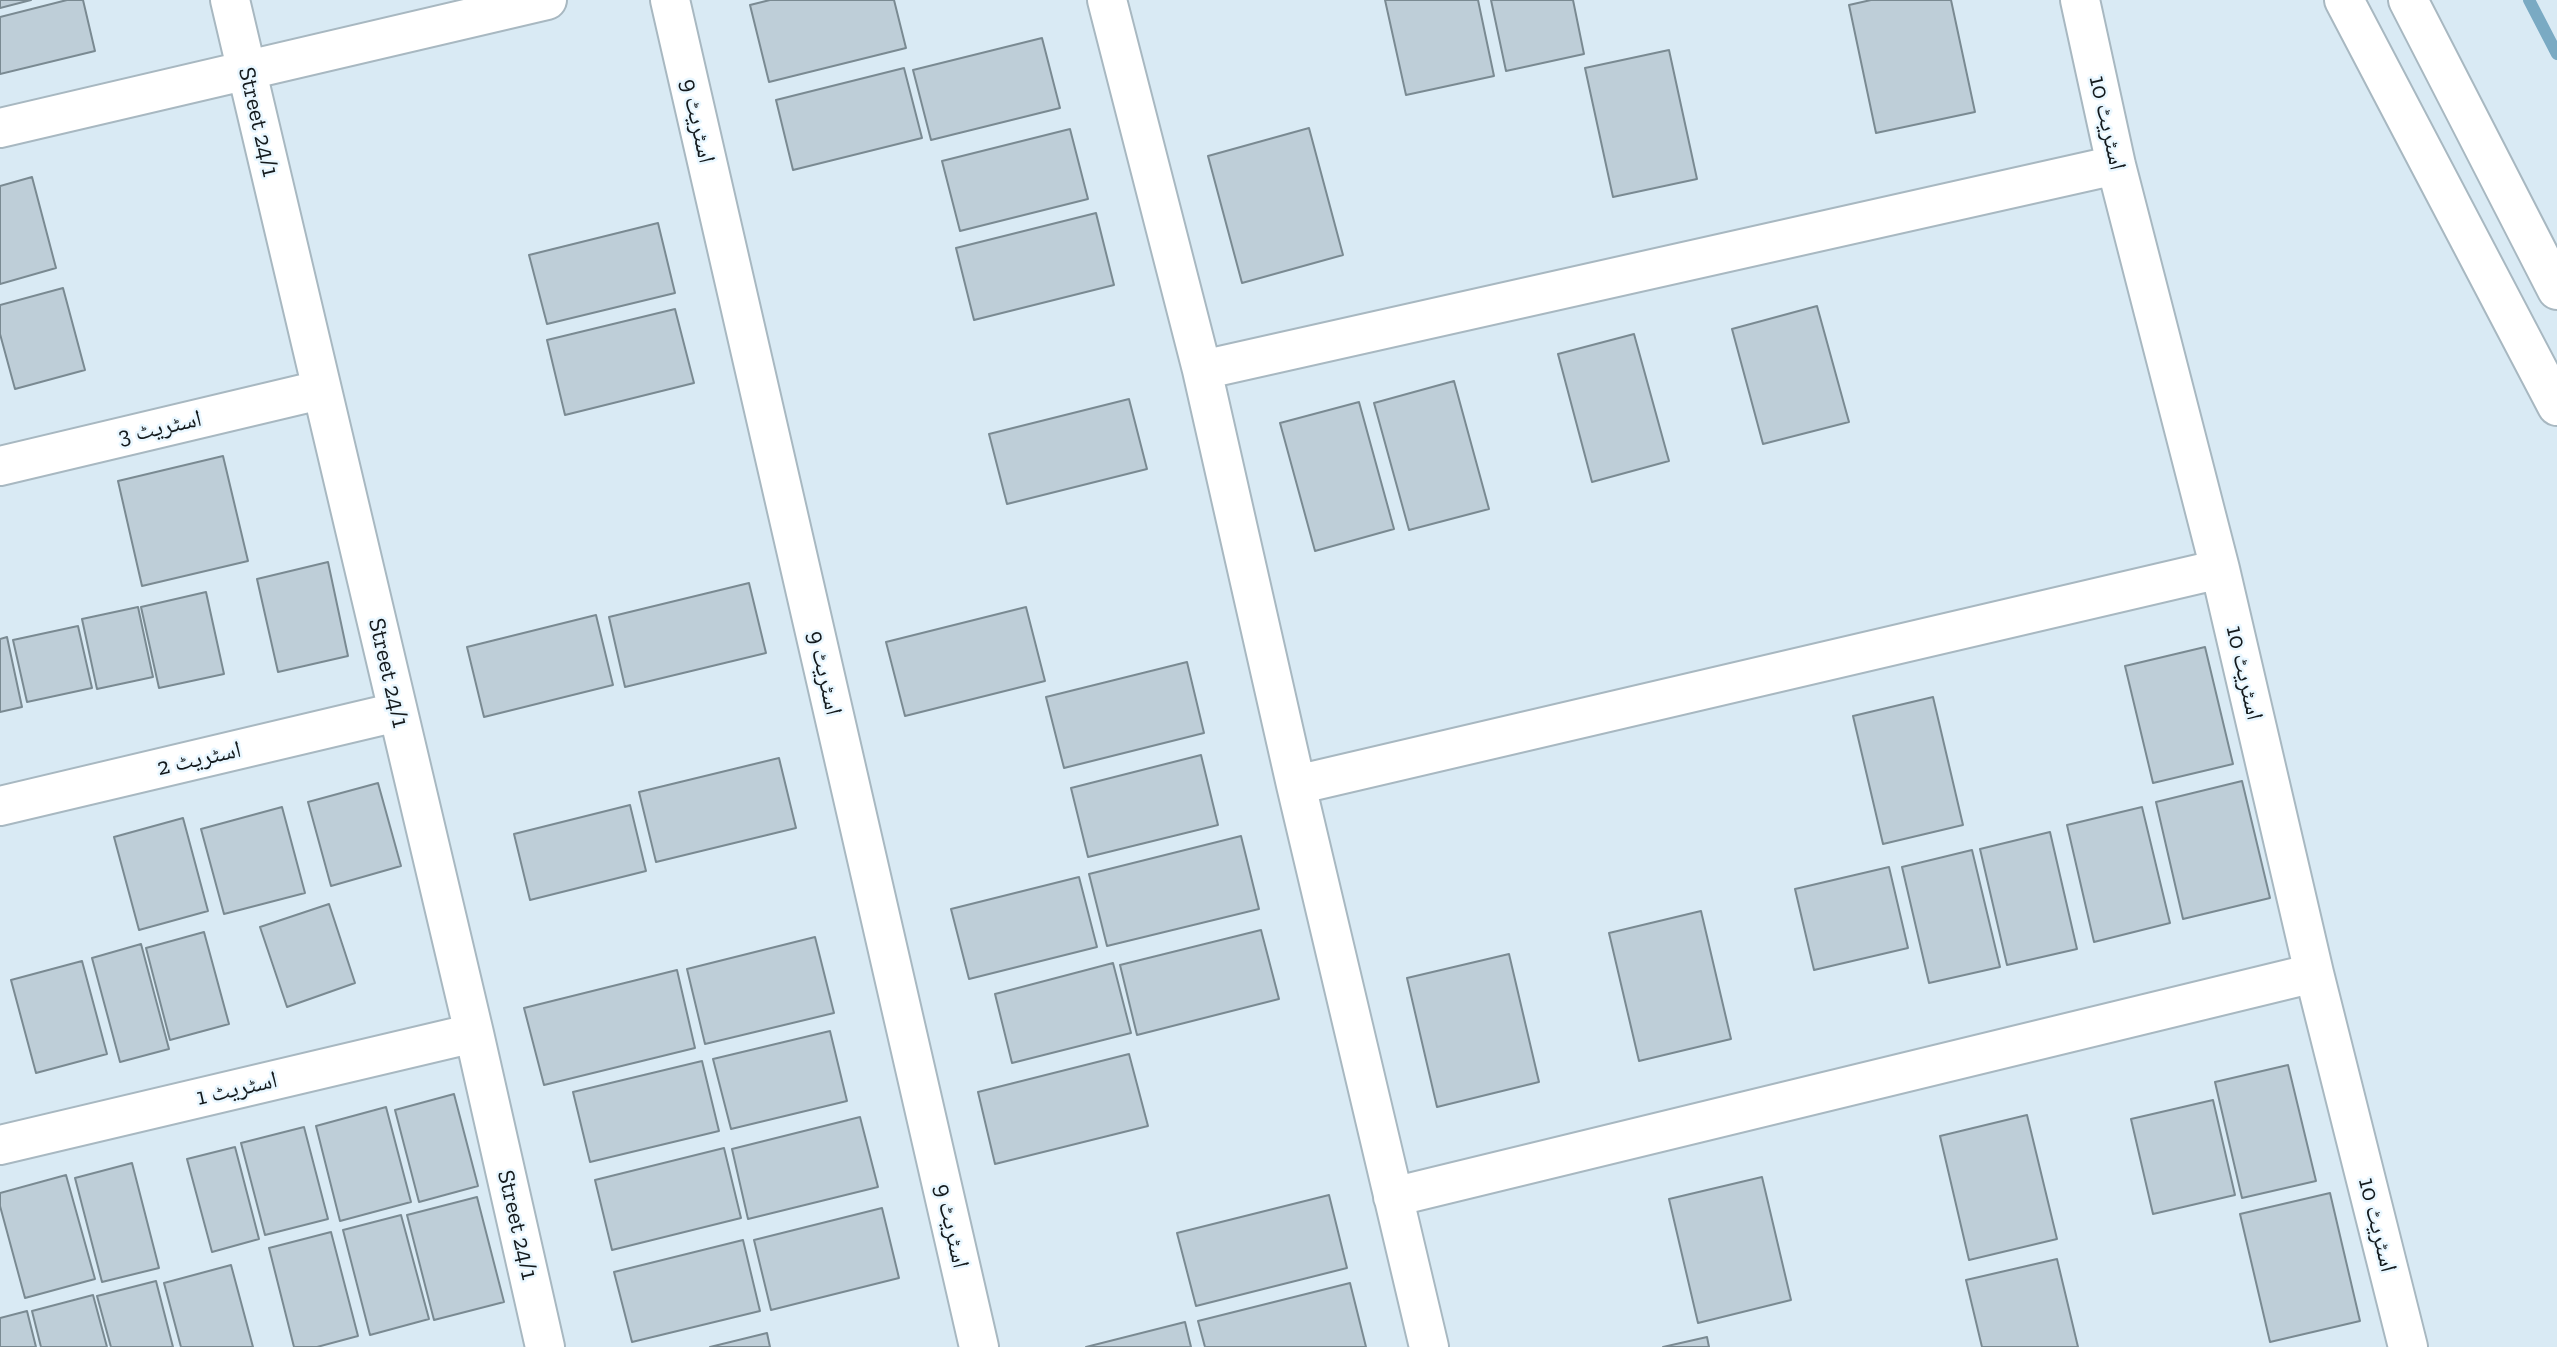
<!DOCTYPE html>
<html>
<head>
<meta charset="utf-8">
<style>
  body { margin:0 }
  canvas { display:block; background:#d9eaf4 }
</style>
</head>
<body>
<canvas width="2557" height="1347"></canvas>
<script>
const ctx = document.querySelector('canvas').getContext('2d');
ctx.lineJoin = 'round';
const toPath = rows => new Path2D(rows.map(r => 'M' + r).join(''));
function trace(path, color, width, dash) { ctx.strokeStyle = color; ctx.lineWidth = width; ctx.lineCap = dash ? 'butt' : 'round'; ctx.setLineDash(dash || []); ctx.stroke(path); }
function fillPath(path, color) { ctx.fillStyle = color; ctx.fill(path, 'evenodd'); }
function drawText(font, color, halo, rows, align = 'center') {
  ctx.font = font + ' "Zilla Slab","Noto Naskh Arabic",serif'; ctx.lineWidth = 5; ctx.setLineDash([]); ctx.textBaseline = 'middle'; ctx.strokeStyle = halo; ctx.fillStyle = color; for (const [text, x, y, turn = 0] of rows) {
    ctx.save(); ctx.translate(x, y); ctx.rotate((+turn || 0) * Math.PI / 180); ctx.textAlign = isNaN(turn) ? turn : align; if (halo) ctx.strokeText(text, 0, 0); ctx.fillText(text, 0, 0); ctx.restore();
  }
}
trace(toPath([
  [2529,0,2557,54]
]), '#7aaac3', 12);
const building = toPath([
  [0,0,31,0,0,8,0,0],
  [67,0,83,0,95,51,0,74,0,17,67,0],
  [770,0,894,0,906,48,769,82,750,5,770,0],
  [1385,0,1478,0,1494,76,1406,95,1385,0],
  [1491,0,1573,0,1584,54,1506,71,1491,0],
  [1871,0,1951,0,1975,112,1876,133,1849,5,1871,0],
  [1042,38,1060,108,931,140,913,70,1042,38],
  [1669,50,1697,179,1613,197,1585,68,1669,50],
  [904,68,922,138,793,170,776,100,904,68],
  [1309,128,1343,255,1242,283,1208,156,1309,128],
  [1070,129,1088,199,960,231,942,161,1070,129],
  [32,177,56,268,0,284,0,186,32,177],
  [1096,213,1114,285,974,320,956,248,1096,213],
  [658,223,675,293,547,324,529,255,658,223],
  [63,288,85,370,15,389,0,334,0,305,63,288],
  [1817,306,1849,422,1763,444,1732,329,1817,306],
  [675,309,694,383,565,415,547,340,675,309],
  [1634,334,1669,461,1592,482,1558,354,1634,334],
  [1454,381,1489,509,1409,530,1374,403,1454,381],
  [1129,399,1147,469,1007,504,989,434,1129,399],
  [1359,402,1394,529,1315,551,1280,423,1359,402],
  [223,456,248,561,142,586,118,481,223,456],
  [328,562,348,656,278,672,257,579,328,562],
  [749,583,766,653,625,687,609,617,749,583],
  [206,592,224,674,159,688,141,607,206,592],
  [138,607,153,677,97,689,82,619,138,607],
  [1026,607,1045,681,905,716,886,642,1026,607],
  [596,615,613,685,484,717,467,647,596,615],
  [78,626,92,688,27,702,13,640,78,626],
  [7,637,22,707,0,712,0,639,7,637],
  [2205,647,2233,764,2153,783,2125,666,2205,647],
  [1187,662,1204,733,1064,768,1046,697,1187,662],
  [1933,697,1963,825,1883,844,1853,716,1933,697],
  [1201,755,1218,825,1088,857,1071,788,1201,755],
  [779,758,796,828,656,862,639,792,779,758],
  [2242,781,2270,898,2183,919,2156,802,2242,781],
  [378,783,401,866,331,886,308,802,378,783],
  [630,805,646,871,530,900,514,834,630,805],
  [282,807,305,893,224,914,201,829,282,807],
  [2142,807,2170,923,2094,942,2067,825,2142,807],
  [183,818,208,911,139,930,114,837,183,818],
  [2050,832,2077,949,2007,965,1980,849,2050,832],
  [1241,836,1259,909,1107,946,1089,874,1241,836],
  [1972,850,2000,967,1929,983,1902,867,1972,850],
  [1889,867,1908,948,1814,970,1795,889,1889,867],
  [1079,877,1097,947,969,979,951,909,1079,877],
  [329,904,355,983,287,1007,260,927,329,904],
  [1701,911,1731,1039,1639,1061,1609,933,1701,911],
  [1261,930,1279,999,1137,1035,1120,965,1261,930],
  [204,932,229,1024,170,1040,146,948,204,932],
  [815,937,834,1013,705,1044,687,969,815,937],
  [141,944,169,1049,120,1062,92,958,141,944],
  [1509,954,1539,1082,1437,1107,1407,978,1509,954],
  [82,961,107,1054,36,1073,11,980,82,961],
  [1113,963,1131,1033,1012,1063,995,994,1113,963],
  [677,970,695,1048,544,1085,524,1008,677,970],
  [830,1031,847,1101,731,1129,713,1059,830,1031],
  [1129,1054,1148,1126,995,1164,978,1092,1129,1054],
  [702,1061,719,1131,590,1162,573,1092,702,1061],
  [2288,1065,2316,1181,2242,1198,2215,1082,2288,1065],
  [454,1094,478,1186,419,1202,395,1110,454,1094],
  [2213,1100,2235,1195,2153,1214,2131,1119,2213,1100],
  [386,1107,411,1202,340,1221,316,1126,386,1107],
  [2027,1115,2057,1239,1969,1260,1940,1136,2027,1115],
  [860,1117,878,1187,748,1219,732,1149,860,1117],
  [304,1127,328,1219,265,1235,241,1143,304,1127],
  [235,1147,259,1239,212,1252,187,1159,235,1147],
  [724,1148,741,1218,612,1250,595,1180,724,1148],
  [132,1163,159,1268,102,1282,75,1178,132,1163],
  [66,1175,95,1279,25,1298,0,1206,0,1193,66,1175],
  [1762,1177,1791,1300,1698,1323,1669,1199,1762,1177],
  [2330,1193,2360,1321,2270,1342,2240,1214,2330,1193],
  [1329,1195,1347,1268,1196,1306,1177,1233,1329,1195],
  [477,1197,504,1302,434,1320,407,1215,477,1197],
  [882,1208,899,1278,771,1310,754,1240,882,1208],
  [401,1215,429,1319,370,1335,343,1230,401,1215],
  [331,1232,358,1336,317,1347,294,1347,269,1248,331,1232],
  [743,1240,760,1311,632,1342,614,1272,743,1240],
  [2057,1259,2078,1347,1982,1347,1966,1280,2057,1259],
  [231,1265,253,1347,181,1347,164,1283,231,1265],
  [156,1281,173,1347,111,1347,97,1296,156,1281],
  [1350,1283,1366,1347,1205,1347,1198,1321,1350,1283],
  [93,1295,107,1347,41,1347,32,1311,93,1295],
  [27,1311,36,1347,0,1347,0,1318,27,1311],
  [1185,1322,1191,1347,1086,1347,1185,1322],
  [767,1333,770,1347,710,1347,767,1333],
  [1707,1337,1709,1347,1663,1347,1707,1337]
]);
fillPath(building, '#beced8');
trace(building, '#7a8a92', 2);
const minor = toPath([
  [230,0,474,1033,545,1347],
  [670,0,979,1347],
  [1107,0,1202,370,1296,785,1429,1347],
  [2080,0,2116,165,2220,569,2314,973,2408,1347],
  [0,128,547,0],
  [1202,370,2116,165],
  [0,466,320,390],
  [1296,785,2220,569],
  [0,806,397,712],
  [0,1145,474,1033],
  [1393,1197,2314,973]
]);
const secondary = toPath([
  [2344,0,2557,406],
  [2408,0,2557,290]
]);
trace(minor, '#a8b8c1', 42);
trace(secondary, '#a8b8c1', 42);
trace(minor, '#fff', 38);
trace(secondary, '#fff', 38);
drawText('24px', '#13191c', '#e9f7ff', [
  ["اسٹریٹ 9",697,121,77],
  ["Street 24/1",258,122,77],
  ["اسٹریٹ 10",2107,123,77],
  ["اسٹریٹ 3",160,428,-13],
  ["Street 24/1",388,673,77],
  ["اسٹریٹ 9",824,673,77],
  ["اسٹریٹ 10",2244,673,77],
  ["اسٹریٹ 2",199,759,-13],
  ["اسٹریٹ 1",237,1089,-13],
  ["Street 24/1",517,1225,77],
  ["اسٹریٹ 10",2377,1225,76],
  ["اسٹریٹ 9",951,1226,77]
]);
</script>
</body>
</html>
